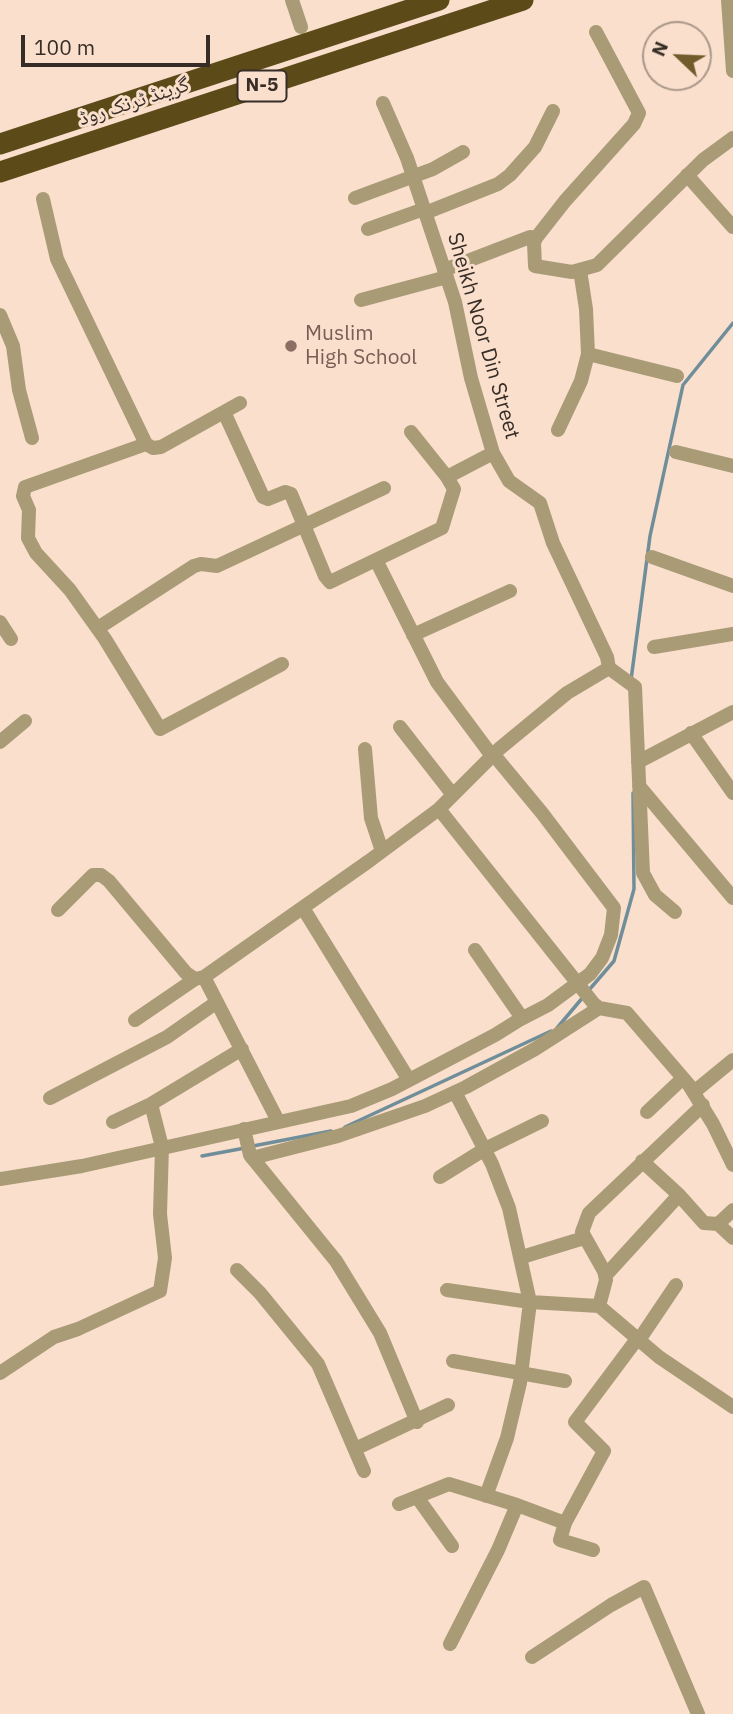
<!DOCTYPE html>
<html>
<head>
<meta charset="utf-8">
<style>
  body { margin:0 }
  #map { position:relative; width:733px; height:1714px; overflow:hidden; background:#f9dfcc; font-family:"IBM Plex Sans",sans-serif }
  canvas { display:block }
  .north { position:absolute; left:642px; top:21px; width:70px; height:70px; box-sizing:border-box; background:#f9dfcc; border:2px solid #ab988a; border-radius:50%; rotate:293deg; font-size:19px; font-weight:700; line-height:28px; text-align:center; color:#372d26 }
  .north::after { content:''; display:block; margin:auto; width:24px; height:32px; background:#725b2b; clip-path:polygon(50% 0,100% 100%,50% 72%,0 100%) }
  .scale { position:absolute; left:21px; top:35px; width:189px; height:32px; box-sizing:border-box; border:4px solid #372d26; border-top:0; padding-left:9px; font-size:21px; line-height:24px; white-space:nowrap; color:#372d26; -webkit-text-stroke:5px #f9dfcc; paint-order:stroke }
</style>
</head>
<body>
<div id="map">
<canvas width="733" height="1714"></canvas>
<div class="north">N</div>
<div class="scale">100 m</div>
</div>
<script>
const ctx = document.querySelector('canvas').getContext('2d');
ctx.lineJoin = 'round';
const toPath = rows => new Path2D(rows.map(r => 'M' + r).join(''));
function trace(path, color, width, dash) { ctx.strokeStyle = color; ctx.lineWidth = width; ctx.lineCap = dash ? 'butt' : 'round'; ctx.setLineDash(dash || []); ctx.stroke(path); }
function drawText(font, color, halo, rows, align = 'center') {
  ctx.font = font + ' "IBM Plex Sans","Noto Naskh Arabic",sans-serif'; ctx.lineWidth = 6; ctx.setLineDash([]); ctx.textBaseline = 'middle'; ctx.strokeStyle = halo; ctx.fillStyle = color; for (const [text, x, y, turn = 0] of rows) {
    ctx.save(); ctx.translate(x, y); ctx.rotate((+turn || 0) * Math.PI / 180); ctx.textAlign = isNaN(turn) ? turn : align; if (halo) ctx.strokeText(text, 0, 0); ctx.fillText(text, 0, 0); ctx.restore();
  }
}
trace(toPath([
  [631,680,650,536,683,385,733,323],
  [589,990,614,961,634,889,633,793],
  [557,1028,584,996],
  [345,1127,551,1031],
  [253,1146,331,1131],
  [202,1156,245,1148]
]), '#708e9a', 3.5);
trace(toPath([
  [292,0,301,27],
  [728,0,733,71],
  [596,32,639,113,634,124,565,201,536,238,534,243,535,266,572,272,597,265,703,160,733,138],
  [687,175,733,227],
  [355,198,433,169,463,152],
  [43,199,57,259,146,444,153,448,161,447,240,403],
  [425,213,498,184,510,175,535,147,553,111],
  [368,229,424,209],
  [444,270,530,237,536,238],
  [361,300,447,277],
  [0,315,13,346,19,390,32,438],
  [588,354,677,376],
  [224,412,263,497,268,499,285,492,291,494,325,576,330,582,442,528,454,489,447,477,493,453],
  [558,430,581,381,588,354,586,309,580,270],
  [411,432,447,477],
  [146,444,25,487,23,496,29,510,28,538,36,553,70,590,105,639,160,729,282,664],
  [676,452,733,466],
  [652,557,733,586],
  [376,560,437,682,492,756],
  [0,622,11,639],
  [98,628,194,566,201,564,217,566,384,488],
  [413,635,510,591],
  [654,647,733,634],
  [609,668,635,687,643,873,655,895,675,912],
  [400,727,453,795],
  [691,733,733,793],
  [0,742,25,721],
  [365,749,371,818,382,851],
  [638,762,733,712],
  [639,786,733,898],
  [439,809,594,1004,599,1008,627,1013,689,1085,713,1124,733,1165],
  [303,908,409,1080],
  [58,910,93,875,101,875,109,881,186,973,195,979],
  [475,950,522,1018],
  [204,977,278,1121],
  [135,1020,195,979,204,977,369,861,439,809,499,749,567,693,609,668,607,657,553,543,540,503,509,481,493,453,471,378,455,302,407,158,383,103],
  [455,1092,492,1164,509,1208,530,1302,520,1383,507,1438,486,1496],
  [694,1092,733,1060],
  [50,1098,167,1037,217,1002],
  [647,1112,683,1078],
  [113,1122,151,1104,242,1049],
  [244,1129,250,1155,336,1261,380,1333,417,1422],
  [252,1158,338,1136,425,1106,466,1087,535,1049,599,1008],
  [642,1161,679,1195,704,1223,718,1224],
  [440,1177,485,1149,542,1121],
  [0,1179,82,1166,351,1106,392,1089,495,1035,519,1020,548,1005,590,974,602,958,611,935,614,908,542,813,494,755],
  [733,1210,718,1224,733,1238],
  [522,1257,584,1238],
  [237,1270,260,1293,318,1364,364,1471],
  [605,1276,679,1195],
  [447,1290,530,1302,599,1306,606,1280,604,1271,582,1232,589,1213,703,1105],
  [599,1306,659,1357,733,1407],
  [639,1340,676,1285],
  [453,1361,565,1381],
  [0,1373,54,1337,78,1329,160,1291,165,1258,160,1214,162,1147,151,1104],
  [355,1449,448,1405],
  [417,1497,452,1546],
  [399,1504,449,1484,517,1505,565,1523],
  [593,1550,560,1540,565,1523,604,1451,575,1422,637,1339],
  [450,1644,498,1550,517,1505],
  [532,1657,611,1605,644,1587,698,1714]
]), '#aa9b77', 14);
trace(toPath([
  [0,144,439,0],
  [0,172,523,0]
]), '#5c4a19', 21);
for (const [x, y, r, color] of [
  [291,346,7,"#8d6e63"]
]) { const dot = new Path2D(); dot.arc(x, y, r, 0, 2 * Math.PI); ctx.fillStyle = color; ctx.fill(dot); trace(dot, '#f9dfcc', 2.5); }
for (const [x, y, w] of [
  [262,86,49]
]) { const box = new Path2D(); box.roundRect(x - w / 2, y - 15.5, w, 31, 5); ctx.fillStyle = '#f9dfcc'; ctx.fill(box); trace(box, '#372d26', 2); }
drawText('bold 19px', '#372d26', null, [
  ["N-5",262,86]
]);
drawText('21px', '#372d26', '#f9dfcc', [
  ["گرینڈ ٹرنک روڈ",134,102,-18],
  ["Sheikh Noor Din Street",483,336,74]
]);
drawText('21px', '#785e54', '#f9dfcc', [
  ["Muslim",305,334],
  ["High School",305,358]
], 'left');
</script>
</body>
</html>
